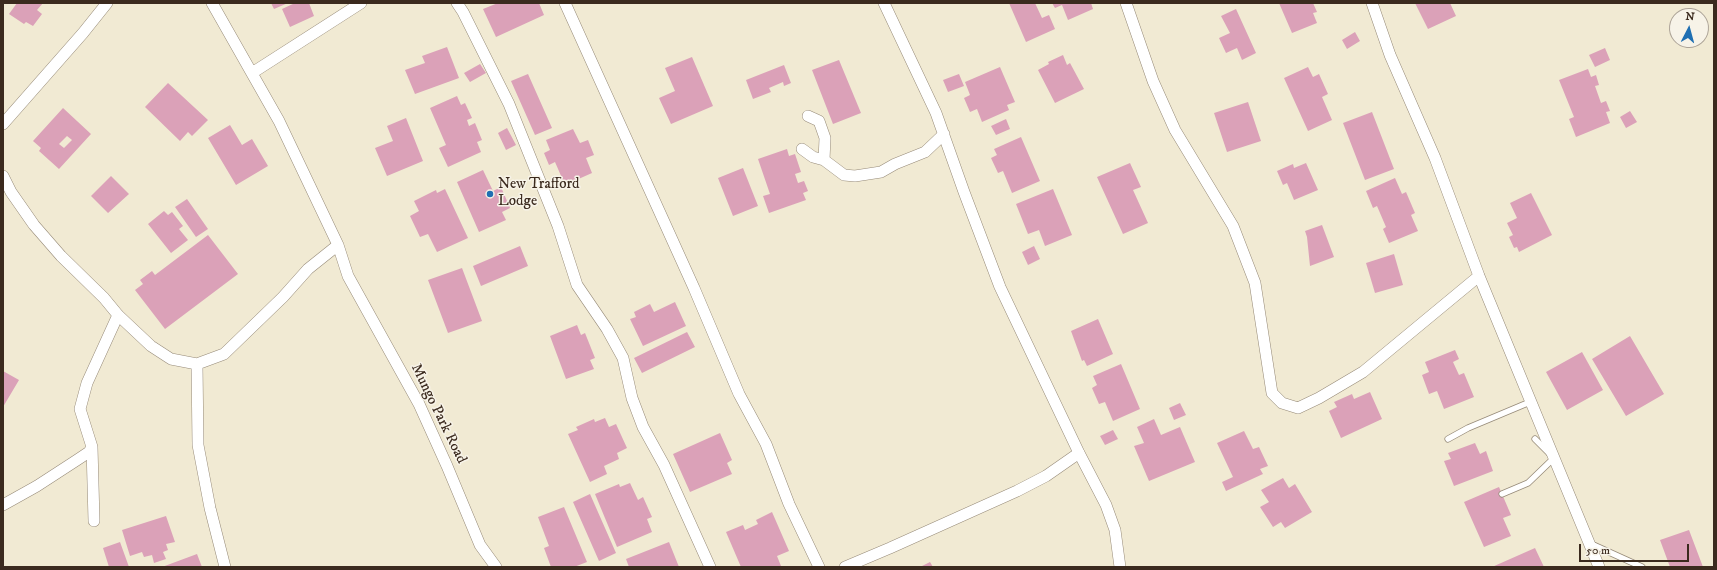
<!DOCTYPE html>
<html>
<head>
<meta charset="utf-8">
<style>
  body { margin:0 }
  #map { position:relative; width:1717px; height:570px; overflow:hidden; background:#f1ead3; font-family:"IM FELL DW Pica",serif }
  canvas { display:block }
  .frame { position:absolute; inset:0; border:4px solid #3b2a1e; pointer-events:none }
  .north { position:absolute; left:1669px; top:8px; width:40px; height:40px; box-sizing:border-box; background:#f7f3e8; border:1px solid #aca397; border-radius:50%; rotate:6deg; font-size:11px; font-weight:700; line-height:16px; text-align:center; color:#3b2a1e }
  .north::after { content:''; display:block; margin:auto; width:14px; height:18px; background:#1f6fb2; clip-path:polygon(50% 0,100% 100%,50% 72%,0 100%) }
  .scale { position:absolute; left:1579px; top:544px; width:110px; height:18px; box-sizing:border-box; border:2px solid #3b2a1e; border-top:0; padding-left:5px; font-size:12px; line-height:14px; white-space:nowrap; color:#3b2a1e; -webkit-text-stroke:3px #f7f3e8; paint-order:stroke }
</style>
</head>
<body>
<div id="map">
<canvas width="1717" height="570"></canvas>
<div class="frame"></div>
<div class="north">N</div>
<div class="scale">50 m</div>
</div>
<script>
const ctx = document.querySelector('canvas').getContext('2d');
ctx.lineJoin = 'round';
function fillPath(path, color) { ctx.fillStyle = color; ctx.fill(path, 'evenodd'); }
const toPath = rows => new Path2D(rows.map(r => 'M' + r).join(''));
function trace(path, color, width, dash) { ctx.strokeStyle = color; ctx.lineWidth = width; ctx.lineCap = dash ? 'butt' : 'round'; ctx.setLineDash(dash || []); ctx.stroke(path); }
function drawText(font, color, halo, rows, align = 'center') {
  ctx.font = font + ' "IM FELL DW Pica",serif'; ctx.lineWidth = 3; ctx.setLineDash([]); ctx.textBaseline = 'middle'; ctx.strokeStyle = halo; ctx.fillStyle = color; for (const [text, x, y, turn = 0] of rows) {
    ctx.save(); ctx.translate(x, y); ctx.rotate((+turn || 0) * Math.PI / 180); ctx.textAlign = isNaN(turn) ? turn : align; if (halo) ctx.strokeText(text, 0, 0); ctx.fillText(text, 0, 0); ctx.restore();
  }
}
fillPath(toPath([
  [17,3,43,3,37,10,42,14,33,26,26,22,24,24,9,14],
  [271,3,288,3,274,9],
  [295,3,309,3,314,16,290,27,282,9],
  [498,3,539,3,544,15,496,37,483,9],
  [1009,3,1035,3,1042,18,1049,15,1055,29,1026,42],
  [1052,3,1091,3,1093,9,1068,20,1062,5,1055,8],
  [1279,3,1313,3,1317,12,1313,13,1317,23,1292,33],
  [1415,3,1450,3,1456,16,1428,29],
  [1236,9,1256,53,1242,60,1237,48,1226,53,1219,38,1230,33,1221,16],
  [1355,32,1360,41,1347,49,1342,40],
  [447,47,459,78,415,94,405,70,425,63,422,56],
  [1605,48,1610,60,1595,67,1589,55],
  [1063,55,1067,65,1070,63,1084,89,1055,103,1038,70,1049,64,1048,62],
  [692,57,713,106,671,124,659,98,675,91,665,68],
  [839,60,861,113,833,124,812,70],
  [480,64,486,73,470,82,464,73],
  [784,65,791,83,784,86,783,82,769,88,771,92,753,99,746,80],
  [1000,67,1015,102,1007,105,1009,110,982,122,977,109,970,112,964,98,970,95,965,82],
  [1308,67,1313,77,1319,74,1328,94,1322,97,1332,120,1308,131,1284,78],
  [1588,69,1591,77,1596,75,1599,85,1595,86,1601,103,1606,101,1610,111,1606,112,1610,123,1576,137,1569,119,1574,117,1559,80],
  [528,74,552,128,535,135,511,81],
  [959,74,964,86,948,92,943,80],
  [168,83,208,120,192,136,188,132,180,141,145,107],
  [457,96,461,105,465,103,472,118,467,120,469,126,475,123,482,140,477,142,481,152,448,167,439,148,446,145,430,108],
  [1248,102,1261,141,1227,152,1214,113],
  [63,108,91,134,59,169,39,151,41,148,33,141],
  [67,136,72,140,64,148,59,144],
  [1630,111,1637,122,1626,128,1620,117],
  [1372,112,1394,169,1365,180,1343,123],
  [406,118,423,161,387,176,375,148,393,141,387,126],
  [1006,119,1010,129,996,135,991,126],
  [230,125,242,145,252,139,268,166,236,185,208,138],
  [507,128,516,145,506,150,498,133],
  [573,129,580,143,588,140,594,155,586,158,592,173,565,185,555,162,549,165,544,153,550,150,546,140],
  [1021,137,1040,181,1012,193,1003,171,998,173,991,158,997,155,994,149],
  [787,149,789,156,795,154,801,172,795,174,798,183,804,181,808,191,803,193,806,200,769,213,763,196,770,194,758,159],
  [1130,163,1141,187,1133,190,1148,223,1123,234,1097,177],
  [1306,163,1318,190,1294,200,1287,183,1283,185,1277,171,1293,164,1294,168],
  [743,168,758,206,733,216,718,178],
  [483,170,493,191,501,187,510,208,502,212,506,220,479,232,457,182],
  [111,176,129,194,108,213,91,196],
  [1395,178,1402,194,1406,192,1415,213,1411,215,1418,231,1389,243,1383,229,1386,227,1377,206,1373,208,1366,191],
  [445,189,468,238,437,252,428,234,420,237,410,216,419,211,414,201,436,190,437,193],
  [1053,189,1072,235,1045,246,1039,230,1028,234,1016,204],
  [1531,193,1552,235,1519,252,1517,247,1514,248,1509,237,1513,235,1507,223,1517,218,1510,203],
  [187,199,208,229,196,237,175,207],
  [164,211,168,215,172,212,183,226,179,229,188,240,171,253,148,224],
  [1322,225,1334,257,1310,266,1307,237,1305,231],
  [208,235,238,274,165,329,135,290,143,284,140,280,152,271,155,275],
  [520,246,528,266,481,286,473,266],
  [1034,246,1040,259,1028,265,1022,252],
  [1394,254,1403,285,1375,293,1366,263],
  [462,268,482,321,448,333,428,280],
  [675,302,686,326,643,346,630,319,636,317,634,312,650,304,654,312],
  [1098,319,1113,354,1087,366,1084,360,1082,361,1071,331],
  [577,325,581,335,585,333,595,358,590,360,594,369,566,379,550,336],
  [687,332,695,347,642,373,634,358],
  [1630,336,1664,394,1626,416,1592,359],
  [1455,350,1459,359,1453,362,1459,375,1464,373,1474,397,1444,409,1437,391,1429,394,1422,375,1429,372,1425,362],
  [1582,352,1603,390,1567,410,1546,372],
  [1121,364,1140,409,1113,421,1105,402,1099,404,1092,388,1097,385,1093,376],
  [3,371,19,380,3,407],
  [1370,392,1382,419,1341,438,1329,411,1337,407,1334,402,1352,394,1354,399],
  [1180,403,1186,415,1174,420,1169,408],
  [605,418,609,427,616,424,627,448,617,453,619,459,604,466,607,474,590,482,568,434,578,430,576,427,594,419,595,422],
  [1154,419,1161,435,1180,427,1195,462,1149,481,1134,446,1144,443,1137,427],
  [1113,430,1118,439,1105,445,1100,436],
  [1244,431,1253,449,1259,447,1268,466,1260,469,1263,474,1226,491,1222,482,1233,477,1217,443],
  [720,433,732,460,727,463,732,474,690,492,673,454],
  [1475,443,1480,454,1486,451,1493,471,1454,486,1444,461,1451,459,1448,453],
  [1283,478,1289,488,1295,484,1312,512,1285,528,1281,522,1273,527,1260,507,1269,502,1261,490],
  [630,483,638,500,643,497,652,517,647,519,652,532,617,547,595,494,619,484,620,487],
  [1499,487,1511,515,1503,518,1511,536,1484,547,1464,502],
  [590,494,616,553,599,561,573,502],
  [564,507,587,562,574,567,551,567,544,548,549,546,538,517],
  [772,512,789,551,777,556,781,566,741,567,726,532,743,525,745,530,758,524,756,520],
  [166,516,175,542,166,544,168,550,163,552,166,559,154,563,152,555,144,557,142,552,130,556,122,530],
  [1689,530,1703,567,1670,567,1660,540],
  [120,542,129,567,109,567,103,548],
  [669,542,679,567,629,567,626,559],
  [1535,548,1544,567,1492,567],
  [197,554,202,567,162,567],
  [930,562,933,567,920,567]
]), '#dba1b8');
const service = toPath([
  [1448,439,1468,428,1530,402],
  [1502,494,1528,483,1554,458,1535,439],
  [1589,543,1642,567]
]);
const minor = toPath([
  [212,3,279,121,338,245,348,276,419,404,447,466,480,545,496,567],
  [457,3,463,12,509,104,558,226,577,285,607,329,623,358,632,398,643,427,664,465,710,567],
  [565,3,694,288,739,394,766,444,789,504,819,567],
  [884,3,936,113,964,192,1000,287,1079,453,1106,505,1115,530,1120,567],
  [1126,3,1153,81,1175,130,1233,226,1255,283,1272,393,1282,403,1298,408,1319,398,1363,372,1479,276],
  [1372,3,1390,55,1435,158,1479,276,1599,567],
  [252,73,361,3],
  [808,116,819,121,825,138,824,160,844,175,855,176,881,172,895,164,925,152,944,134],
  [3,124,83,33,107,3],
  [802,149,813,157,824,160],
  [3,176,11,192,34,225,61,256,104,298,118,315,151,346,171,359,197,364,224,354,283,297,308,269,338,245],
  [197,364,198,445,210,508,225,567],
  [3,505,37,486,77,460,89,452,92,447],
  [94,521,92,447,80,409,87,383,118,315],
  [845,567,890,548,1017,491,1046,476,1079,453]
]);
trace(service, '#968a78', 7);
trace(minor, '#968a78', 12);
trace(service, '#fff', 5.5);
trace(minor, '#fff', 11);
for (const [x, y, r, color] of [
  [490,194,4,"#1f6fb2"]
]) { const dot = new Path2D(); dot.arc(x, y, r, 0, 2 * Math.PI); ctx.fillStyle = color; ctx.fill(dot); trace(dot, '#f7f3e8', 1.5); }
drawText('15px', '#3b2a1e', '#f7f3e8', [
  ["New Trafford",498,185],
  ["Lodge",498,202]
], 'left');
drawText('15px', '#3b2a1e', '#f7f3e8', [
  ["Mungo Park Road",438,414,64]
]);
</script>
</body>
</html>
